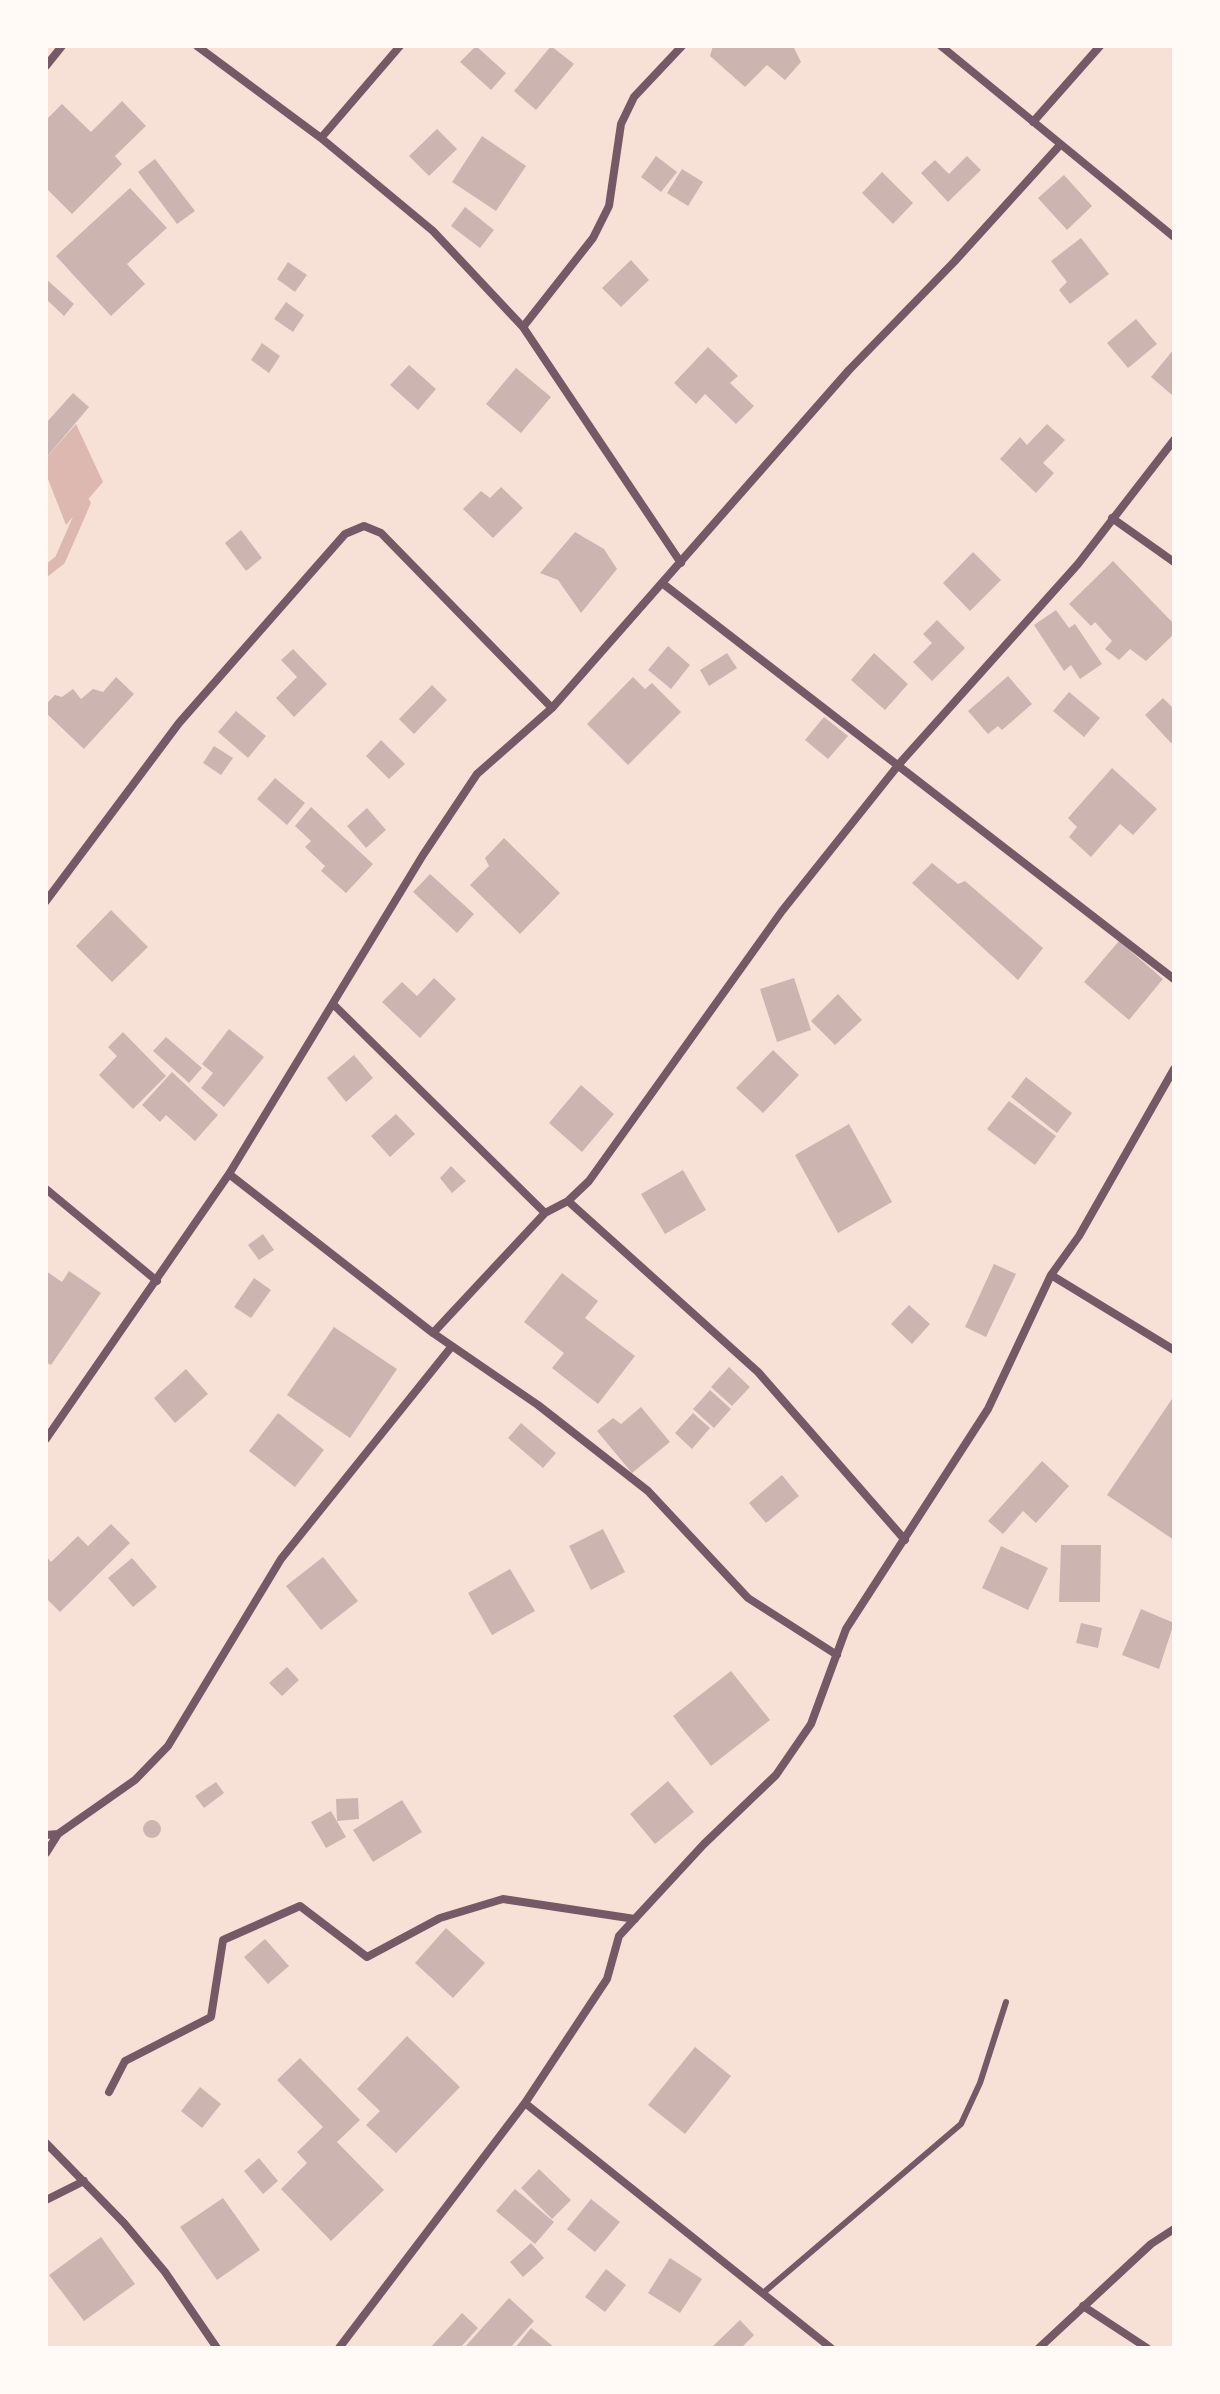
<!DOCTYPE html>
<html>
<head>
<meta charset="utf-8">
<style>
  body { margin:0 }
  #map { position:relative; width:1220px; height:2394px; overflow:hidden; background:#f7e1d7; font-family:Cabin,sans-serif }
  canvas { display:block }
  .frame { position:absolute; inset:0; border:48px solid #fffaf5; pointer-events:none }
</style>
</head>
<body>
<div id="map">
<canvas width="1220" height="2394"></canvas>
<div class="frame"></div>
</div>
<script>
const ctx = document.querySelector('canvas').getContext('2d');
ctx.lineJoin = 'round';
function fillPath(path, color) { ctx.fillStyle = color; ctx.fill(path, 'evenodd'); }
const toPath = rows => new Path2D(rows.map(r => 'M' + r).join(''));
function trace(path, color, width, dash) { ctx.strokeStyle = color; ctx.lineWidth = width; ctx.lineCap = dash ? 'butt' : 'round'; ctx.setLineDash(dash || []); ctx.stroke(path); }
fillPath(toPath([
  [76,424,103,482,66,525,46,474,46,458]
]), '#dcb8b0');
trace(toPath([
  [46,571,60,560,85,503]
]), '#dcb8b0', 11);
fillPath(toPath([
  [476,46,506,73,491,90,460,62],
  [551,46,574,64,536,110,514,91],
  [713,46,793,46,801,62,785,80,767,65,745,87,710,56],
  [122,101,146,126,115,156,122,164,72,214,46,188,46,120,62,104,91,132],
  [437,129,457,149,429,176,409,156],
  [482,136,526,166,496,211,452,182],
  [656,156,677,172,661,192,641,177],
  [967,156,981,170,948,202,921,173,935,160,949,174],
  [155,159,195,211,177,224,138,172],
  [682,169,703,182,688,206,667,193],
  [882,172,913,203,893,224,862,193],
  [1064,175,1092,206,1067,230,1038,198],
  [130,188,167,228,127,264,145,284,111,316,56,256],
  [465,207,494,230,480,248,451,226],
  [1081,238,1109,274,1070,304,1059,290,1067,282,1051,261],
  [631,260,649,280,621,307,602,288],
  [288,262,307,275,295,292,277,279],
  [46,279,74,304,64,316,46,299],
  [286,302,304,315,293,332,274,319],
  [1136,319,1157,344,1128,368,1107,343],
  [262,343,280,356,269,373,251,360],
  [708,347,738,376,730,383,754,406,736,424,705,394,696,404,674,383],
  [1174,349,1174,393,1172,395,1151,377],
  [409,365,436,389,418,410,390,385],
  [516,368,551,397,521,433,486,404],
  [73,393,89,407,46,458,46,423],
  [1047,424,1065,440,1043,463,1054,473,1036,493,1000,459,1020,437,1027,445],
  [501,487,523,508,493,538,463,509,481,491,490,498],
  [241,530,262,558,246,571,225,543],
  [575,532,604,549,617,569,581,613,558,580,540,573],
  [973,552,1001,580,970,611,943,583],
  [1113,561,1174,624,1174,634,1146,661,1130,649,1119,660,1105,649,1112,641,1095,622,1091,626,1069,604],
  [1056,610,1069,628,1075,624,1102,664,1080,679,1071,665,1064,671,1034,625],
  [937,620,965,648,932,681,913,662,932,643,923,634],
  [668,646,690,665,671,689,648,670],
  [293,649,327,684,294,717,276,698,297,677,281,660],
  [727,653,737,668,709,686,700,670],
  [874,653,908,684,885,710,851,680],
  [1008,676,1032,704,1002,730,998,726,988,734,968,711],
  [116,677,134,694,84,749,46,713,46,704,55,695,62,697,73,689,81,699,93,689,103,692],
  [633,677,645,689,652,683,681,712,628,765,587,724],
  [432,685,447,700,414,734,399,719],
  [1069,692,1100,718,1084,737,1053,711],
  [1163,698,1174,709,1174,740,1171,743,1145,715],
  [236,711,266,736,248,758,218,732],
  [824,717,848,736,828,759,805,740],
  [381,740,405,764,389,779,366,756],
  [214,746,233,758,221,775,203,763],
  [1112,768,1157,809,1133,835,1120,824,1091,857,1069,837,1077,827,1068,818],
  [275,778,305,803,287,825,257,799],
  [311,807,373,864,346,893,321,871,325,866,305,847,311,841,295,826],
  [367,808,386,830,366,848,347,826],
  [504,838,560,893,520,934,470,885,489,866,485,858],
  [932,863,958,884,965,881,1043,948,1018,980,912,883],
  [430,874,474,914,457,933,413,892],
  [111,910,148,947,112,982,76,946],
  [1119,941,1163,979,1129,1020,1084,982],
  [434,978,456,999,420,1038,382,1002,402,982,417,996],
  [794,978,811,1030,777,1042,760,989],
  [838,994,862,1020,835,1045,811,1021],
  [229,1029,264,1057,224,1107,201,1088,213,1073,202,1064],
  [123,1032,166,1076,133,1109,99,1075,117,1056,108,1047],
  [166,1037,202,1068,189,1083,153,1051],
  [773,1050,799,1075,763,1113,736,1088],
  [354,1055,373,1078,346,1102,327,1078],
  [172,1072,218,1115,195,1141,166,1115,160,1122,142,1105],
  [1026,1077,1072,1113,1057,1133,1011,1097],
  [581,1085,614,1114,582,1152,549,1123],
  [1009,1101,1056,1136,1035,1165,987,1129],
  [396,1114,415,1134,390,1157,371,1136],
  [849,1124,892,1202,838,1233,795,1155],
  [451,1166,466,1181,452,1193,440,1178],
  [683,1170,706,1210,665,1234,641,1194],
  [263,1234,274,1250,259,1260,248,1245],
  [994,1264,1016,1274,986,1337,965,1327],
  [46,1271,62,1282,69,1271,101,1293,51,1365,46,1362],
  [562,1273,598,1301,585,1318,635,1356,598,1404,552,1368,564,1353,524,1322],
  [254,1278,271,1290,251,1318,234,1307],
  [909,1305,930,1324,912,1344,891,1324],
  [334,1327,397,1369,350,1438,287,1395],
  [729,1367,750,1387,732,1406,711,1387],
  [186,1369,208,1394,175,1423,154,1398],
  [710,1390,731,1409,714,1428,693,1409],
  [1174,1396,1174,1540,1107,1495],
  [641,1407,670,1442,632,1473,597,1431,613,1418,621,1424],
  [278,1413,324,1450,295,1487,249,1451],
  [693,1413,710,1428,692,1449,675,1433],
  [521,1423,556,1453,543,1468,508,1438],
  [1042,1461,1069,1486,1036,1523,1023,1511,1003,1534,988,1521],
  [782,1475,799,1496,766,1523,749,1503],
  [111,1524,130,1543,60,1612,46,1598,46,1556,51,1562,78,1536,88,1546],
  [603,1529,625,1572,591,1590,569,1546],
  [1061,1545,1101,1545,1100,1602,1059,1602],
  [1001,1546,1048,1568,1028,1610,982,1588],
  [323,1557,358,1601,321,1630,286,1586],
  [132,1558,157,1587,133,1607,108,1578],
  [510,1569,535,1611,492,1635,468,1593],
  [1141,1609,1174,1623,1159,1669,1122,1655],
  [1081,1623,1102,1628,1098,1648,1076,1643],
  [287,1667,299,1680,282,1696,269,1683],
  [731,1671,770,1720,711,1766,673,1716],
  [668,1781,694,1812,655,1844,630,1814],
  [216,1782,224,1793,204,1808,195,1796],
  [358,1798,359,1819,337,1821,336,1799],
  [402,1800,422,1832,373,1862,353,1830],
  [331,1811,346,1837,326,1848,311,1822],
  '143 1829a9 9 0 1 1 18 0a9 9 0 1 1-18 0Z',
  [446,1928,485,1963,453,1998,415,1963],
  [265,1939,289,1966,268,1984,244,1957],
  [407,2036,460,2087,396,2153,366,2125,380,2111,357,2089],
  [695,2047,731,2076,685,2134,648,2105],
  [300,2058,360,2120,337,2142,384,2190,331,2241,281,2189,307,2163,297,2152,323,2127,277,2080],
  [200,2087,221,2104,202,2128,181,2111],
  [259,2158,278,2181,263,2194,244,2171],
  [539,2169,571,2200,552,2219,521,2188],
  [515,2189,554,2222,535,2244,496,2211],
  [223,2198,260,2250,217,2280,180,2227],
  [591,2199,620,2222,595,2252,567,2229],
  [101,2237,135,2284,84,2321,49,2275],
  [531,2243,544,2258,523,2277,510,2262],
  [670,2258,702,2279,680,2313,648,2293],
  [606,2269,626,2285,605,2312,585,2297],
  [509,2298,534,2321,510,2348,464,2348],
  [462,2313,478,2328,460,2348,430,2348],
  [740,2320,754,2335,741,2348,711,2348],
  [531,2328,555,2348,515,2348]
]), '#ccb4b1');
trace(toPath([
  [763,2293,961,2124,980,2083,1006,2002]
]), '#755966', 6);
trace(toPath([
  [197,46,321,138,433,231,523,327,681,563],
  [941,46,1174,237],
  [46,66,62,46],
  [1033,122,1100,46],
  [321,138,400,46],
  [523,327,593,238,609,206,621,124,634,97,682,46],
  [1112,518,1174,562],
  [662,583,1174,979],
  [46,901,179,723,345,534,364,526,381,533,552,708],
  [334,1005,545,1213],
  [229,1174,433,1333,538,1405,648,1491,748,1598,837,1655],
  [46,1189,157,1281],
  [568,1201,758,1372,905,1540],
  [1051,1275,1174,1350],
  [433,1333,545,1213,568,1201,589,1181,782,911,900,763,1078,564,1174,440],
  [46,1439,229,1174,423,855,477,774,552,708,849,370,954,262,1060,145],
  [46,1835,58,1834],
  [46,1853,58,1834,135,1780,168,1746,281,1559,452,1346],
  [109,2092,125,2061,211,2017,223,1940,300,1906,367,1957,440,1918,503,1899,635,1919],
  [525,2103,831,2348],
  [46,2143,124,2223,165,2272,217,2348],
  [46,2200,84,2181],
  [1083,2306,1147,2348],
  [339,2348,525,2103,607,1979,619,1936,704,1844,776,1775,811,1724,846,1629,988,1409,1051,1275,1079,1236,1174,1069],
  [1039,2348,1151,2244,1174,2229]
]), '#755966', 8);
</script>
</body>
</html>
